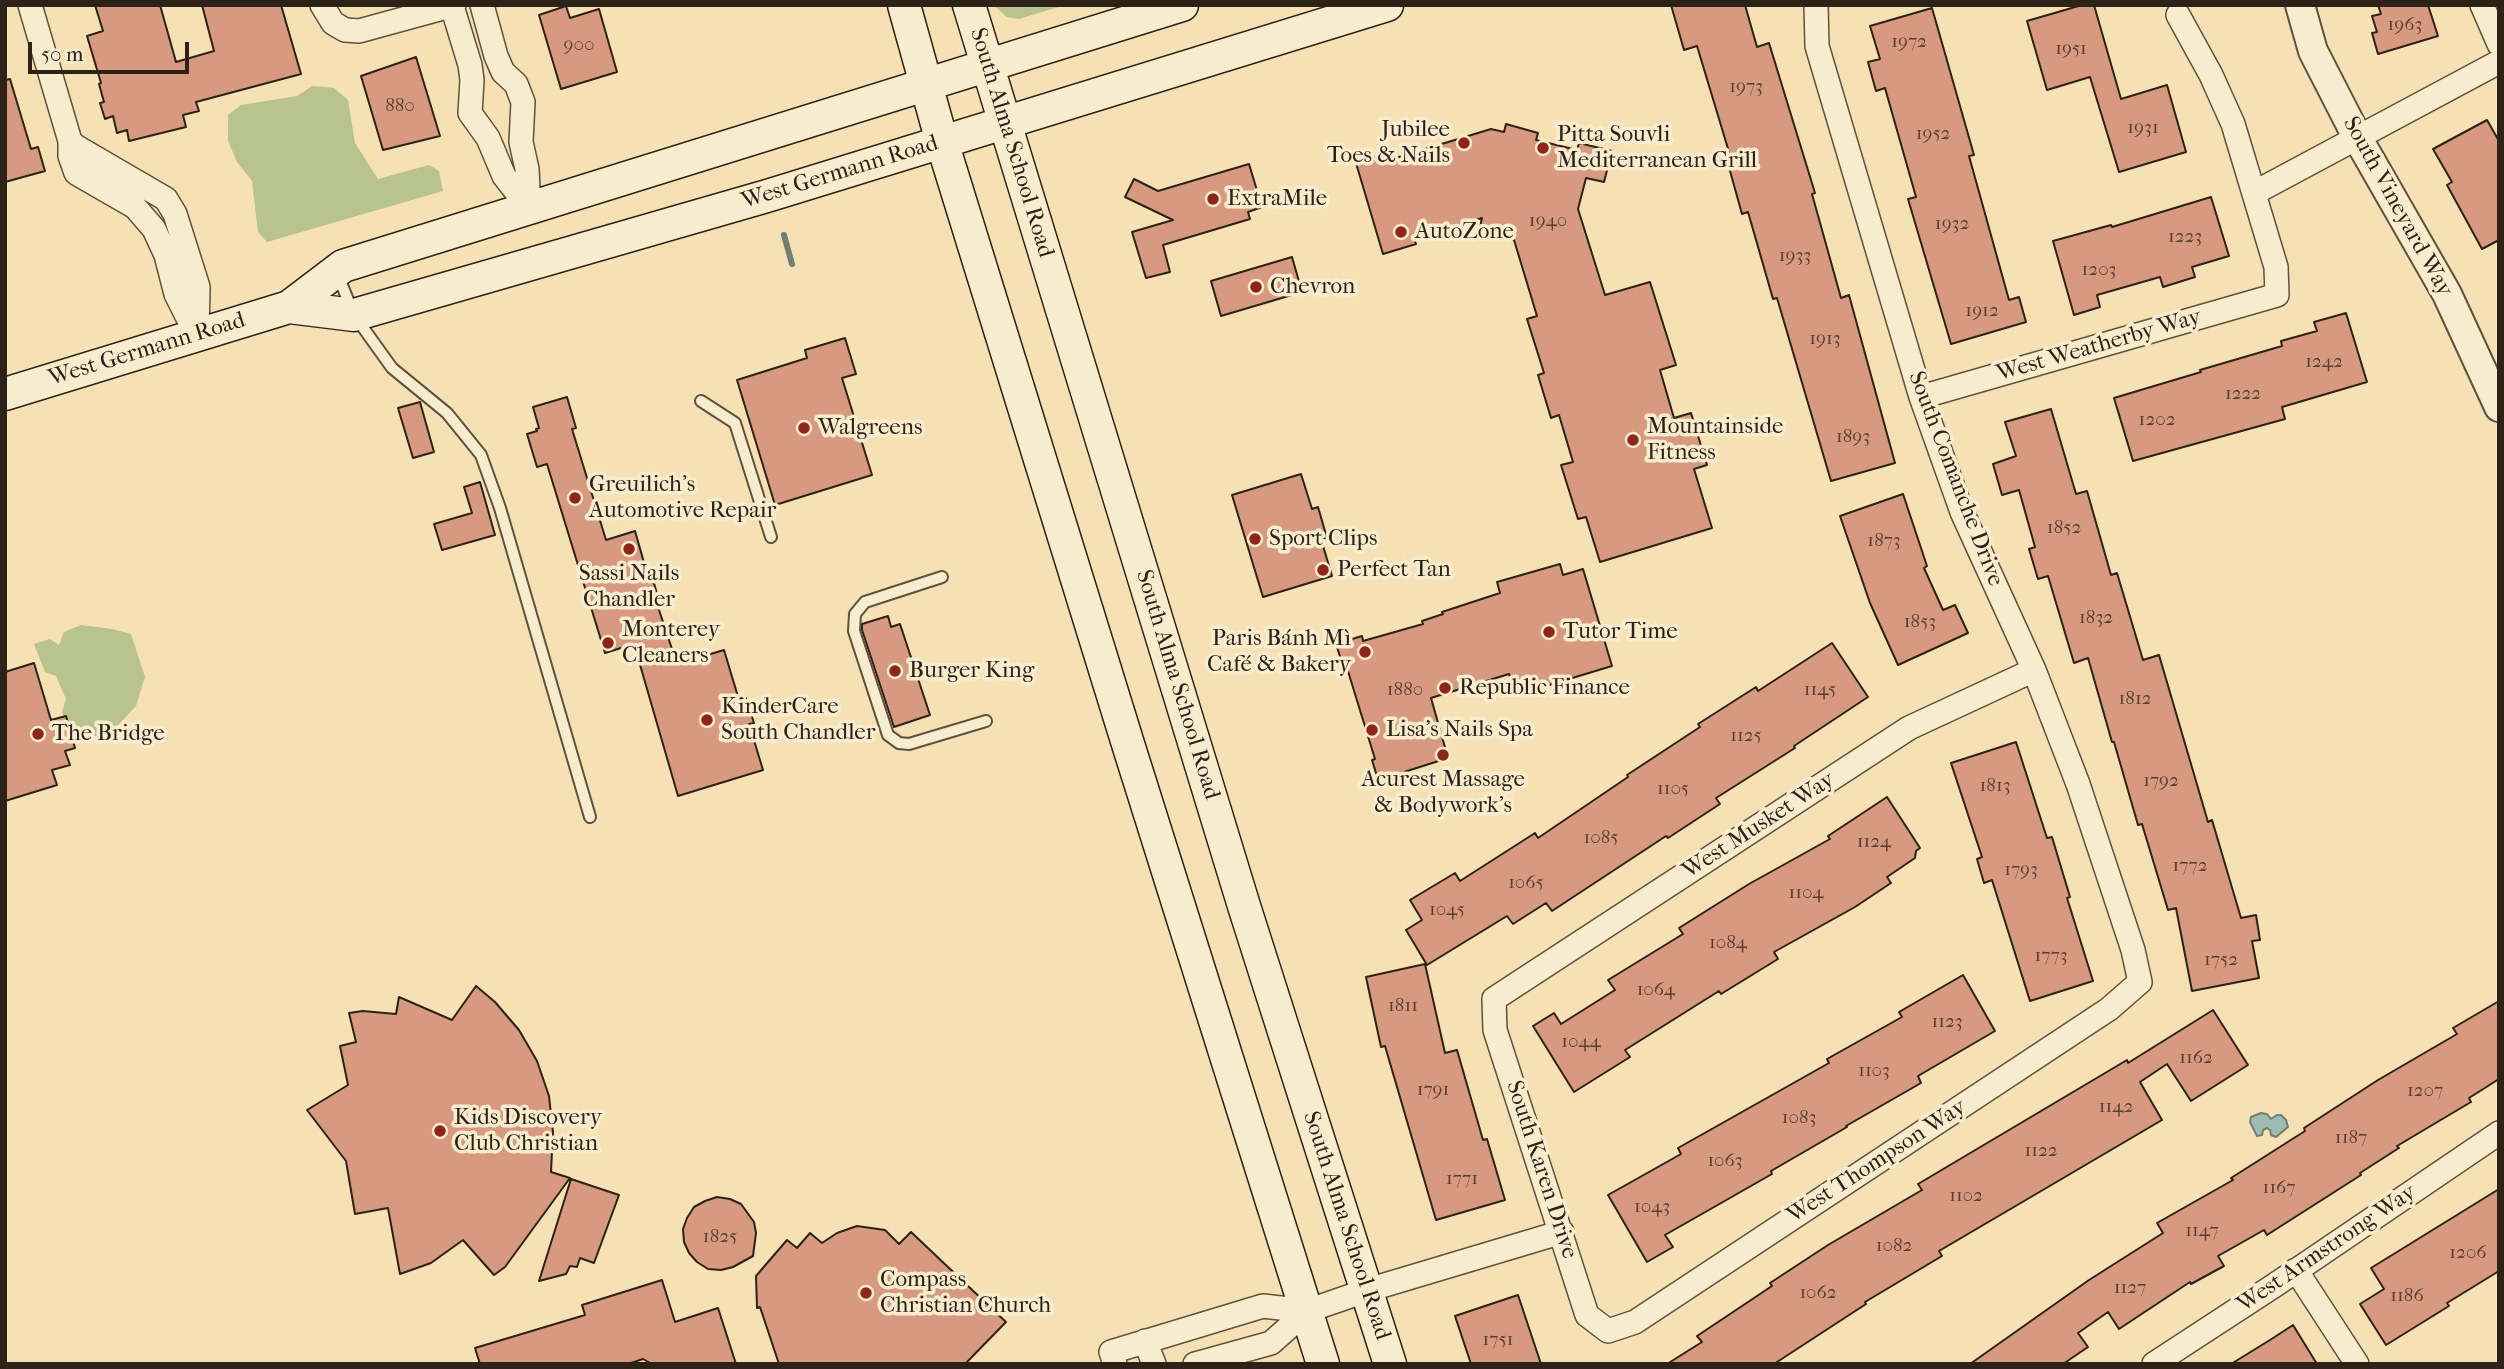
<!DOCTYPE html>
<html>
<head>
<meta charset="utf-8">
<style>
  body { margin:0 }
  #map { position:relative; width:2504px; height:1369px; overflow:hidden; background:#f5e1b3; font-family:"IM FELL French Canon",serif }
  canvas { display:block }
  .frame { position:absolute; inset:0; border:7px solid #2c2217; pointer-events:none }
  .scale { position:absolute; left:28px; top:42px; width:161px; height:32px; box-sizing:border-box; border:4px solid #2c2217; border-top:0; padding-left:9px; font-size:21px; line-height:24px; white-space:nowrap; color:#2c2217; -webkit-text-stroke:5px #f8ecce; paint-order:stroke }
</style>
</head>
<body>
<div id="map">
<canvas width="2504" height="1369"></canvas>
<div class="frame"></div>
<div class="scale">50 m</div>
</div>
<script>
const ctx = document.querySelector('canvas').getContext('2d');
ctx.lineJoin = 'round';
function fillPath(path, color) { ctx.fillStyle = color; ctx.fill(path, 'evenodd'); }
const toPath = rows => new Path2D(rows.map(r => 'M' + r).join(''));
function trace(path, color, width, dash) { ctx.strokeStyle = color; ctx.lineWidth = width; ctx.lineCap = dash ? 'butt' : 'round'; ctx.setLineDash(dash || []); ctx.stroke(path); }
function drawText(font, color, halo, rows, align = 'center') {
  ctx.font = font + ' "IM FELL French Canon",serif'; ctx.lineWidth = 7; ctx.setLineDash([]); ctx.textBaseline = 'middle'; ctx.strokeStyle = halo; ctx.fillStyle = color; for (const [text, x, y, turn = 0] of rows) {
    ctx.save(); ctx.translate(x, y); ctx.rotate((+turn || 0) * Math.PI / 180); ctx.textAlign = isNaN(turn) ? turn : align; if (halo) ctx.strokeText(text, 0, 0); ctx.fillText(text, 0, 0); ctx.restore();
  }
}
fillPath(toPath([
  [993,5,1065,5,1019,19,1007,17],
  [312,86,334,88,348,100,355,143,378,179,429,165,439,171,443,191,267,242,258,232,252,181,237,162,228,141,228,115,241,105,297,96],
  [81,625,112,629,131,634,145,677,136,706,106,738,84,734,71,738,62,712,66,699,56,676,45,672,34,644,50,639,59,645,64,632]
]), '#b9c38f');
const water = toPath([
  [2261,1113,2267,1114,2271,1119,2277,1115,2281,1115,2286,1120,2288,1127,2276,1137,2271,1135,2270,1130,2267,1128,2263,1130,2262,1135,2257,1136,2250,1122,2251,1117,2261,1113]
]);
fillPath(water, '#9dbcb2');
trace(water, '#707e74', 2);
trace(toPath([
  [784,235,792,264]
]), '#707e74', 6);
const building = toPath([
  [95,5,160,5,176,62,214,51,202,5,281,5,301,74,196,102,199,111,183,115,186,127,129,141,127,130,117,133,113,116,105,119,100,103,104,102,99,84,101,83,87,36,103,31,95,5],
  [1671,5,1745,5,1757,47,1769,43,1815,193,1812,194,1841,298,1849,295,1895,463,1831,481,1777,298,1773,299,1748,212,1742,214,1725,153,1729,152,1697,46,1684,50,1671,5],
  [2082,5,2094,5,2121,99,2167,85,2186,152,2119,172,2090,77,2047,90,2027,21,2082,5],
  [2378,5,2428,5,2438,36,2378,54,2372,33,2377,32,2372,16,2381,14,2378,5],
  [566,6,570,18,599,9,617,72,561,89,539,15,566,6],
  [1932,8,1974,155,1969,156,2009,300,2019,297,2026,322,1951,344,1908,199,1916,197,1885,88,1876,91,1868,62,1880,59,1870,26,1932,8],
  [416,57,440,136,383,150,361,76,416,57],
  [10,79,31,149,38,147,45,171,5,182,5,80,10,79],
  [2487,120,2499,141,2499,240,2482,249,2447,185,2452,182,2433,149,2487,120],
  [1506,124,1538,133,1536,140,1577,150,1579,143,1612,151,1604,182,1586,178,1578,209,1605,295,1650,282,1676,365,1660,370,1674,418,1691,413,1707,465,1694,469,1712,528,1600,562,1586,517,1578,519,1561,465,1573,462,1559,415,1551,418,1538,375,1544,373,1527,319,1537,316,1514,240,1479,231,1482,218,1414,239,1416,244,1383,254,1356,163,1386,153,1389,160,1491,129,1504,132,1506,124],
  [1249,164,1262,207,1248,212,1250,219,1163,245,1170,272,1146,278,1132,232,1173,220,1125,197,1134,179,1158,191,1249,164],
  [2211,197,2229,256,2192,267,2195,277,2163,287,2160,277,2097,295,2100,307,2074,315,2053,241,2111,225,2112,227,2211,197],
  [1292,257,1302,292,1221,316,1211,281,1292,257],
  [2346,313,2367,382,2282,407,2285,419,2133,461,2114,398,2201,372,2200,370,2282,346,2281,341,2317,331,2314,322,2346,313],
  [845,338,856,374,842,378,872,475,775,505,737,380,807,358,805,350,845,338],
  [567,397,576,428,572,429,606,540,635,531,647,573,651,572,657,594,654,595,677,664,724,650,739,700,746,698,754,723,749,724,763,770,678,796,634,644,605,653,547,464,537,467,527,434,537,431,536,429,539,428,533,407,567,397],
  [420,402,434,452,413,458,398,408,420,402],
  [2051,409,2076,494,2087,491,2111,575,2117,573,2143,660,2159,655,2208,822,2212,820,2241,918,2256,915,2260,940,2252,941,2259,978,2192,991,2176,908,2168,910,2142,824,2138,825,2114,742,2112,742,2088,658,2074,663,2048,576,2038,579,2029,549,2035,547,2019,490,2002,495,1993,464,2016,456,2005,422,2051,409],
  [1301,474,1312,509,1318,507,1327,538,1321,539,1332,576,1263,597,1232,495,1301,474],
  [480,482,495,535,442,550,434,524,472,513,464,487,480,482],
  [1903,494,1927,566,1924,568,1943,610,1955,605,1968,633,1898,665,1870,603,1840,516,1903,494],
  [1560,564,1563,575,1583,569,1612,666,1516,695,1509,674,1431,698,1448,758,1404,772,1406,778,1380,786,1372,760,1375,759,1347,668,1344,669,1336,644,1362,636,1363,641,1423,624,1422,621,1443,614,1442,612,1500,593,1497,582,1560,564],
  [888,616,891,627,900,624,930,715,894,727,862,630,862,624,888,616],
  [1832,643,1868,697,1794,746,1795,748,1716,798,1720,804,1668,838,1666,836,1552,911,1546,903,1513,924,1507,916,1427,965,1406,930,1422,920,1410,900,1455,873,1460,881,1535,833,1538,838,1628,777,1627,775,1700,727,1698,724,1756,687,1758,691,1832,643],
  [34,663,51,720,66,716,75,748,65,751,70,765,52,770,57,785,5,801,5,672,34,663],
  [2016,742,2047,838,2052,837,2070,897,2067,898,2093,981,2030,1001,1992,880,1984,883,1977,859,1982,857,1951,763,2016,742],
  [1887,797,1920,848,1916,851,1915,858,1887,877,1891,883,1855,907,1774,952,1778,959,1721,994,1719,991,1625,1050,1630,1057,1574,1092,1533,1026,1554,1013,1561,1024,1615,990,1608,980,1683,934,1679,928,1749,884,1830,839,1828,836,1887,797],
  [1425,964,1445,1053,1457,1050,1483,1140,1487,1139,1505,1200,1436,1220,1385,1046,1381,1047,1366,977,1425,964],
  [1963,975,1995,1031,1918,1076,1921,1083,1846,1126,1847,1127,1771,1171,1772,1174,1665,1235,1673,1247,1647,1262,1608,1195,1681,1154,1678,1148,1829,1063,1827,1059,1902,1017,1899,1012,1963,975],
  [476,986,495,1002,519,1030,537,1061,549,1096,553,1132,551,1172,570,1178,505,1267,494,1275,463,1240,431,1263,400,1274,388,1208,355,1214,346,1161,307,1110,348,1085,340,1046,356,1042,349,1013,363,1011,396,1014,399,997,452,1020,476,986],
  [2499,1001,2499,1079,2469,1098,2471,1102,2397,1146,2399,1148,2360,1173,2361,1175,2267,1235,2264,1230,2218,1256,2224,1266,2191,1284,2190,1282,2119,1329,2108,1312,2078,1333,2088,1347,2063,1364,1970,1364,2089,1280,2163,1233,2157,1223,2233,1180,2231,1178,2305,1131,2304,1128,2378,1080,2457,1034,2453,1028,2499,1001],
  [2213,1010,2248,1065,2191,1101,2167,1064,2140,1082,2162,1120,1939,1251,1942,1256,1865,1302,1866,1304,1774,1364,1667,1364,1702,1342,1697,1336,1772,1286,1770,1283,1828,1245,1922,1190,1918,1184,2127,1060,2128,1063,2213,1010],
  [571,1179,619,1195,594,1263,580,1258,577,1267,570,1266,566,1274,539,1281,571,1179],
  [2499,1189,2499,1271,2447,1303,2449,1306,2386,1345,2360,1304,2384,1289,2371,1268,2499,1189],
  [717,1197,730,1199,741,1204,754,1222,756,1233,753,1256,733,1267,721,1270,708,1269,697,1262,689,1253,684,1242,683,1229,687,1218,694,1207,705,1201,717,1197],
  [857,1226,885,1230,899,1244,911,1232,1006,1322,965,1364,779,1364,760,1307,757,1308,756,1276,787,1240,797,1248,810,1233,822,1243,837,1233,857,1226],
  [662,1280,675,1322,718,1308,736,1364,652,1364,643,1359,628,1364,480,1364,475,1348,585,1315,582,1305,662,1280],
  [1518,1295,1541,1364,1471,1364,1455,1316,1518,1295],
  [2293,1325,2317,1364,2231,1364,2270,1340,2293,1325]
]);
fillPath(building, '#d79a80');
trace(building, '#2c2217', 2);
const service = toPath([
  [337,273,354,315,392,368,447,413,481,455,500,508,590,817],
  [701,401,735,423,771,537],
  [942,577,865,602,855,614,854,631,888,735,899,743,909,744,986,721]
]);
const minor = toPath([
  [30,5,70,141,75,146,166,199,175,214,198,287,197,335],
  [322,5,333,23,345,30,359,31,454,5],
  [482,5,496,56,503,72,516,84,523,102,521,142,527,169,529,208],
  [1816,5,1817,46,1921,397,1962,512,2034,670,2078,784,2133,950,2140,982,2109,1009,1635,1322,1608,1331,1587,1315,1495,1030,1494,999,1909,728,2034,670],
  [2482,5,2499,44],
  [452,6,470,65,472,80,470,113,488,138,504,176,529,208],
  [70,141,70,156,76,173,135,207,154,229,166,255,176,294,195,332],
  [2254,193,2499,62],
  [1921,397,2277,295,2276,267,2233,124,2211,75,2178,15],
  [2296,1270,2357,1364],
  [1145,1341,1154,1364],
  [1115,1364,1111,1352,1263,1306,1307,1311],
  [1195,1364,1271,1343,1307,1311,1368,1290,1562,1232],
  [2154,1364,2275,1285,2499,1133]
]);
const tertiary = toPath([
  [2300,5,2313,51,2357,137,2447,294,2499,407]
]);
const secondary = toPath([
  [904,5,942,142,1128,744,1323,1364],
  [969,5,1244,906,1390,1364],
  [289,307,354,315,767,196,1387,5],
  [5,394,289,307,343,266,1182,5]
]);
trace(service, '#5e523e', 14);
trace(minor, '#5e523e', 26);
trace(tertiary, '#5e523e', 32);
trace(secondary, '#2c2217', 35);
trace(service, '#f8ecce', 10);
trace(minor, '#f8ecce', 23);
trace(tertiary, '#f8ecce', 28);
trace(secondary, '#f8ecce', 32);
for (const [x, y, r, color] of [
  [1464,143,7,"#8f2418"],
  [1543,148,7,"#8f2418"],
  [1213,199,7,"#8f2418"],
  [1401,232,7,"#8f2418"],
  [1256,287,7,"#8f2418"],
  [804,428,7,"#8f2418"],
  [1633,440,7,"#8f2418"],
  [575,498,7,"#8f2418"],
  [1255,539,7,"#8f2418"],
  [629,549,7,"#8f2418"],
  [1323,570,7,"#8f2418"],
  [1549,632,7,"#8f2418"],
  [608,643,7,"#8f2418"],
  [1365,652,7,"#8f2418"],
  [895,671,7,"#8f2418"],
  [1445,688,7,"#8f2418"],
  [707,720,7,"#8f2418"],
  [1372,730,7,"#8f2418"],
  [38,734,7,"#8f2418"],
  [1443,755,7,"#8f2418"],
  [440,1131,7,"#8f2418"],
  [866,1293,7,"#8f2418"]
]) { const dot = new Path2D(); dot.arc(x, y, r, 0, 2 * Math.PI); ctx.fillStyle = color; ctx.fill(dot); trace(dot, '#f8ecce', 2.5); }
drawText('19px', '#574031', null, [
  ["1963",2405,25],
  ["1972",1909,42],
  ["900",579,45],
  ["1951",2071,49],
  ["1973",1746,87],
  ["880",400,106],
  ["1931",2143,128],
  ["1952",1933,134],
  ["1940",1548,221],
  ["1932",1952,224],
  ["1223",2185,237],
  ["1933",1795,256],
  ["1203",2099,270],
  ["1912",1982,311],
  ["1913",1825,339],
  ["1242",2324,362],
  ["1222",2243,394],
  ["1202",2157,420],
  ["1893",1853,437],
  ["1852",2064,528],
  ["1873",1884,541],
  ["1832",2096,618],
  ["1853",1920,622],
  ["1880",1405,690],
  ["1145",1820,690],
  ["1812",2135,699],
  ["1125",1746,736],
  ["1792",2161,781],
  ["1813",1995,786],
  ["1105",1673,789],
  ["1085",1601,838],
  ["1124",1874,842],
  ["1772",2190,866],
  ["1793",2021,870],
  ["1065",1526,883],
  ["1104",1806,893],
  ["1045",1447,910],
  ["1084",1728,943],
  ["1773",2051,956],
  ["1752",2221,960],
  ["1064",1656,990],
  ["1811",1403,1006],
  ["1123",1947,1022],
  ["1044",1581,1042],
  ["1162",2196,1058],
  ["1103",1874,1071],
  ["1791",1433,1090],
  ["1207",2425,1091],
  ["1142",2116,1107],
  ["1083",1799,1118],
  ["1187",2351,1138],
  ["1122",2041,1151],
  ["1063",1725,1161],
  ["1771",1462,1179],
  ["1167",2279,1188],
  ["1102",1966,1196],
  ["1043",1652,1207],
  ["1147",2202,1231],
  ["1825",720,1237],
  ["1082",1894,1246],
  ["1206",2468,1253],
  ["1127",2130,1288],
  ["1062",1818,1293],
  ["1186",2407,1296],
  ["1751",1498,1340]
]);
drawText('23px', '#2c2217', '#f8ecce', [
  ["Jubilee",1450,130,"right"],
  ["Toes & Nails",1450,156,"right"],
  ["Pitta Souvli",1557,135],
  ["Mediterranean Grill",1557,161],
  ["ExtraMile",1227,199],
  ["AutoZone",1415,232],
  ["Chevron",1270,287],
  ["Mountainside",1647,427],
  ["Fitness",1647,453],
  ["Walgreens",818,428],
  ["Greuilich's",589,485],
  ["Automotive Repair",589,511],
  ["Sport Clips",1269,539],
  ["Perfect Tan",1337,570],
  ["Sassi Nails",629,574,"center"],
  ["Chandler",629,600,"center"],
  ["Monterey",622,630],
  ["Cleaners",622,656],
  ["Tutor Time",1563,632],
  ["Paris Bánh Mì",1351,639,"right"],
  ["Café & Bakery",1351,665,"right"],
  ["Burger King",909,671],
  ["Republic Finance",1459,688],
  ["KinderCare",721,707],
  ["South Chandler",721,733],
  ["Lisa's Nails Spa",1386,730],
  ["The Bridge",52,734],
  ["Acurest Massage",1443,780,"center"],
  ["& Bodywork's",1443,806,"center"],
  ["Kids Discovery",454,1118],
  ["Club Christian",454,1144],
  ["Compass",880,1280],
  ["Christian Church",880,1306]
], 'left');
drawText('23px', '#2c2217', '#f8ecce', [
  ["South Alma School Road",1011,143,73],
  ["West Germann Road",840,173,-17],
  ["South Vineyard Way",2397,207,61],
  ["West Weatherby Way",2099,346,-16],
  ["West Germann Road",147,350,-17],
  ["South Comanche Drive",1955,479,69],
  ["South Alma School Road",1177,685,73],
  ["West Musket Way",1759,826,-33],
  ["West Thompson Way",1877,1162,-33],
  ["South Karen Drive",1541,1170,72],
  ["South Alma School Road",1346,1226,72],
  ["West Armstrong Way",2327,1249,-34]
]);
</script>
</body>
</html>
